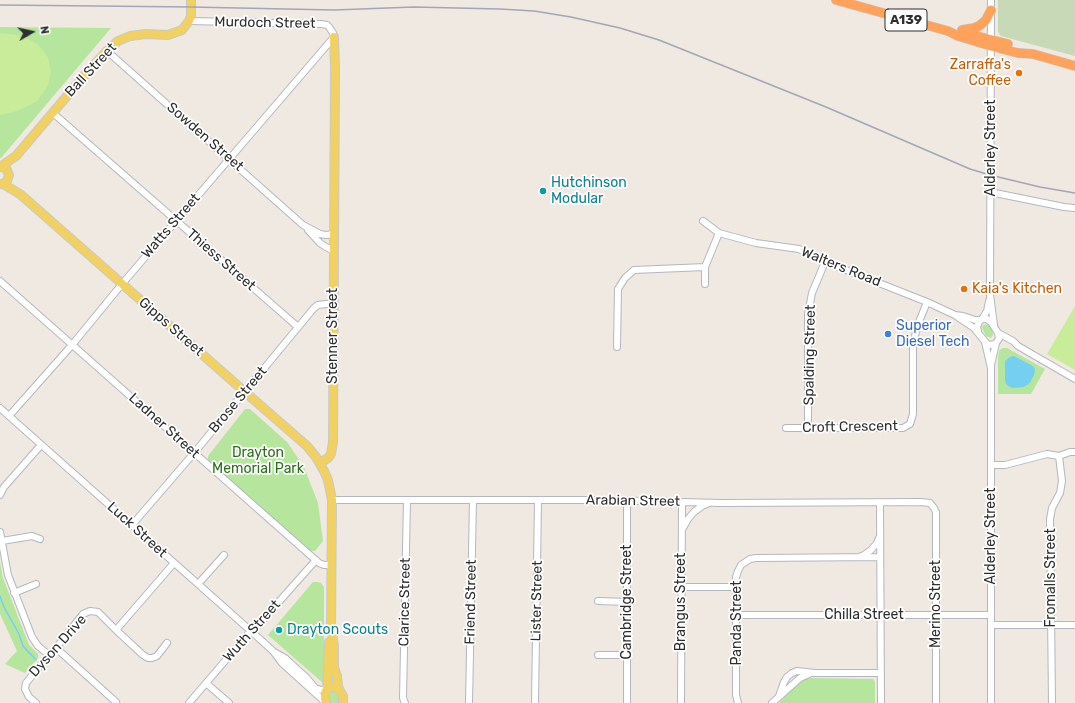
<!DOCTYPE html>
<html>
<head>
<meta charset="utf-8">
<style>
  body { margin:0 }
  #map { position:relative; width:1075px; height:703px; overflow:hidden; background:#efe9e1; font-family:Rubik,sans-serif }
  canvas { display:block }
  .north { position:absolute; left:12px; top:12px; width:40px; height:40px; -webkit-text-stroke:3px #fff; paint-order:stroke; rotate:81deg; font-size:11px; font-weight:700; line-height:16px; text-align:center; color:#2e2e2e }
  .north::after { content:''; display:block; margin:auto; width:14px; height:18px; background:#2e2e2e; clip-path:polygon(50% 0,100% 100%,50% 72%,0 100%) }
</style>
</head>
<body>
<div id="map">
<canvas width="1075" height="703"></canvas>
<div class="north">N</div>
</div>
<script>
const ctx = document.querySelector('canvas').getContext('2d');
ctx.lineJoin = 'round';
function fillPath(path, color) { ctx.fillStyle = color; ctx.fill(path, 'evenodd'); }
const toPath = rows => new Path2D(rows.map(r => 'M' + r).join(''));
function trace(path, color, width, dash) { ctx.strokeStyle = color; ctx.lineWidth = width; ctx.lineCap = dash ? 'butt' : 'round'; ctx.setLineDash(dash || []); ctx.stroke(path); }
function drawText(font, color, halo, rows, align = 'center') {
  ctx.font = font + ' Rubik,sans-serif'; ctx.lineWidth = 3.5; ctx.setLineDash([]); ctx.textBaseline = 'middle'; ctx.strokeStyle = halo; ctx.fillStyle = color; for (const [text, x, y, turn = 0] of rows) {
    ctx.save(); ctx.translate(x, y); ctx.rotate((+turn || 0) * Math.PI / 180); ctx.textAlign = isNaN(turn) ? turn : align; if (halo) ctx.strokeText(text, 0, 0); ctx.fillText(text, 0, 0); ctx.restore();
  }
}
fillPath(toPath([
  [0,27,111,28,1,158,0,158],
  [986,324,989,326,992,330,993,335,991,338,986,336,983,330,982,326],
  [1002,348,1007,348,1045,369,1031,394,998,394,998,357,999,351],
  [245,409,250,409,287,442,304,467,318,503,323,541,315,551,309,551,208,461,208,456],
  [0,562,3,578,29,645,38,654,38,658,25,673,5,664,17,651,0,614],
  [313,582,317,582,321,583,324,587,324,684,268,635],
  [810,678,873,679,875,682,875,703,779,703,798,683,806,679],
  [332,691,337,693,339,697,339,703,331,703,329,700,329,694,330,692]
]), '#b6e59e');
fillPath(toPath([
  [998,0,1075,0,1075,56,1001,36,998,32]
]), '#c8d9b8');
fillPath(toPath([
  [0,33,17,35,30,40,37,44,43,50,48,58,51,72,48,85,43,93,37,101,28,106,17,111,0,115],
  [1075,306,1075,370,1047,354]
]), '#c9ec9a');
fillPath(toPath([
  [1014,356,1031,365,1034,367,1035,370,1034,375,1030,383,1024,387,1013,388,1010,387,1006,384,1005,380,1005,361,1010,357]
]), '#75cff0');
trace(toPath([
  [0,596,4,607,19,634,23,646,36,660]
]), '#75cff0', 1.5);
const minor = toPath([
  [991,0,990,295,994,325],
  [107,51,303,225,320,234,326,235,334,234],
  [53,113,298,327],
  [990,192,1064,207,1075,208],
  [703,221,719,233,756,243,799,249,825,262,841,268,927,302,955,315,962,320,974,328,987,344,990,345,995,344,999,339,998,333,991,322,987,319,982,319,979,322,977,327,978,331],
  [308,230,320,243,326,247,334,251],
  [0,281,319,563,324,565,332,565],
  [705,284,705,267,719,233],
  [955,315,963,316,975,320,981,320],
  [982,319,987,311,989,301],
  [998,333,1013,341,1018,346,1075,379],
  [985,342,991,368,991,703],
  [617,347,618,289,625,278,634,270,705,267],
  [991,365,996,343],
  [0,408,252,632,273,651,282,663,326,703],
  [9,416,72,345,122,284,334,37,333,33,329,27,327,25,321,24,189,21],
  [808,427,808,314,812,293,825,262],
  [786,428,903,428,910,424,913,414,913,346,917,327,927,302],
  [991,465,1005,465,1047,454,1059,456,1070,452,1075,452],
  [0,495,4,487,41,445],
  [332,500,606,500,721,503,921,502,930,503,934,508,936,512,936,703],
  [880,502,881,703],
  [132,525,194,453,314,308,318,305,334,303],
  [683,528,688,519,694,512,702,506,709,503],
  [0,532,8,575,32,637,38,646,49,655],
  [2,541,32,536,40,539],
  [859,557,864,555,871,550,877,543,879,538],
  [198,584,224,555],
  [681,587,736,587],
  [14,593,36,584],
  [598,601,627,602],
  [736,615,991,615],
  [991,625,1075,625],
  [116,630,143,655,148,658,152,658,157,656,167,643],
  [56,648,116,702],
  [276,653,285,658,299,671,306,677,315,688,321,690,327,689],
  [598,655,627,655],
  [206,683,229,703],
  [779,696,784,682,787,677,792,673,797,671,815,673,881,673],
  [36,703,29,697,25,689,26,683,49,655,56,648,83,614,90,611,98,612,116,630,174,563],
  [189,703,248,634,252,632,316,560],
  [405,703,403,698,407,500],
  [469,703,473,500],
  [535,703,538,500],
  [627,703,627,500],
  [681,703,682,502],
  [738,703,736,695,736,577,738,571,741,565,750,559,756,558,880,557],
  [772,703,800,678,811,673],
  [1052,703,1050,519,1052,508,1060,493,1062,481,1059,456]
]);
const major = toPath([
  [0,167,16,156,84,76,107,51,118,41,130,36,146,34,168,35,182,30,189,21,191,16,191,0],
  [0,167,6,168,9,175,7,181,3,184,0,184],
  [3,184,20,194,245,392,307,446,316,457,324,471,328,480,332,500,331,627,334,646,334,667,337,676,338,686,340,691],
  [320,463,328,458,331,454,333,442,335,68,334,37],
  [327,689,329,642],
  [326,703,325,699,325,693,327,689,332,687,337,688,340,691,343,696,343,703]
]);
const highway = toPath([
  [836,0,948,31,958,36,991,46,1018,53,1033,54,1075,66],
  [962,30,974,28,979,26,986,20,991,10],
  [965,33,1008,44]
]);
trace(minor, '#b4b7c1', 8);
trace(major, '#c9c9c9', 10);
trace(highway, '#c9c9c9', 10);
trace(minor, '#fff', 6);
trace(major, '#f2d163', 8);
trace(highway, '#ffa35c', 9);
trace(toPath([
  [0,5,191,7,334,10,414,7,500,9,534,11,571,17,620,28,659,40,826,107,970,169,990,175,1040,187,1075,193]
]), '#a3a6b8', 1.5);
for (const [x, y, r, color] of [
  [1019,73,4,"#e8710a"],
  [543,191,4,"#0f9aa8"],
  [964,289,4,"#e8710a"],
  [888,334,4,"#3f7fe0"],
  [279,630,4,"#0f9aa8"]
]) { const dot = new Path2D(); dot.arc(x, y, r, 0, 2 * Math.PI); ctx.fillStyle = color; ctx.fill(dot); trace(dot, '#fff', 1.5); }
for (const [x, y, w] of [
  [906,20,42]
]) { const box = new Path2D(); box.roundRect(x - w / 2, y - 11, w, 22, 3); ctx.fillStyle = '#fff'; ctx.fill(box); trace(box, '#2e2e2e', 1); }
drawText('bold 13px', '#2e2e2e', null, [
  ["A139",906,20]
]);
drawText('14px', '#2e2e2e', '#fff', [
  ["Murdoch Street",265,23,1],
  ["Ball Street",91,70,-47],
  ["Sowden Street",205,137,41],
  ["Alderley Street",991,148,-90],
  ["Watts Street",171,226,-49],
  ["Thiess Street",221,260,41],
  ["Walters Road",841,267,22],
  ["Gipps Street",171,327,41],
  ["Stenner Street",333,336,-90],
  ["Spalding Street",810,355,-89],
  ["Brose Street",238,400,-50],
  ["Ladner Street",164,426,42],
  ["Croft Crescent",850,427,-1],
  ["Arabian Street",633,501,1],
  ["Luck Street",137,530,42],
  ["Alderley Street",991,536,-90],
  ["Fromalls Street",1051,578,-90],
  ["Lister Street",537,601,-89],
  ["Clarice Street",405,602,-89],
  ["Friend Street",471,602,-89],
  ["Cambridge Street",627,602,-90],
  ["Brangus Street",681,602,-90],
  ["Merino Street",936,604,-90],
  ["Chilla Street",864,615],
  ["Panda Street",737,623,-90],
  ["Wuth Street",252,631,-48],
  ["Dyson Drive",58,646,-48]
]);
drawText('14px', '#c56008', '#fff', [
  ["Zarraffa's",1011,65],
  ["Coffee",1011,81],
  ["Kaia's Kitchen",972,289,"left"]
], 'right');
drawText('14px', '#0d838f', '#fff', [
  ["Hutchinson",551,183],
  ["Modular",551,199],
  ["Drayton Scouts",287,630]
], 'left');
drawText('14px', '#366cbe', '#fff', [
  ["Superior",896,326],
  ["Diesel Tech",896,342]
], 'left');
drawText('14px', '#2c6e1b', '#fff', [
  ["Drayton",258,453],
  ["Memorial Park",258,469]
]);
</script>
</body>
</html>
